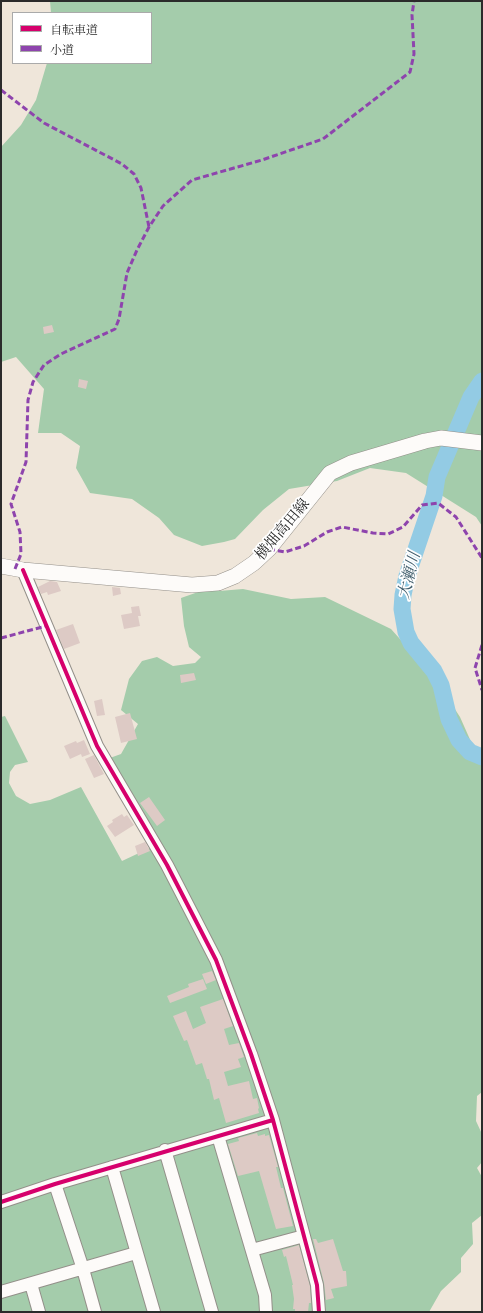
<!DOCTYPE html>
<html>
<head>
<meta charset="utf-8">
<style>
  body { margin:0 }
  #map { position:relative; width:483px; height:1313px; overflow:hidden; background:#efe6da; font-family:"IM FELL French Canon","Noto Serif JP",serif }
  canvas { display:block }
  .frame { position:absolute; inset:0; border:2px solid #2b2b2b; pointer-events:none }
  .legend { position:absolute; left:12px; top:12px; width:140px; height:52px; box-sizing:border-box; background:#fff; border:1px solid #aaa; margin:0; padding:5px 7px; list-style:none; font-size:12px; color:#2b2b2b }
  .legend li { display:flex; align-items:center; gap:8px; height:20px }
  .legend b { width:20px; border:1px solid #aaa }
</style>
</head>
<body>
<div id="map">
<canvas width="483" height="1313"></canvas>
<div class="frame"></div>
<ul class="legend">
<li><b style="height:5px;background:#d6006c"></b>自転車道</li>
<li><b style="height:5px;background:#8e44ad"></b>小道</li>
</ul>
</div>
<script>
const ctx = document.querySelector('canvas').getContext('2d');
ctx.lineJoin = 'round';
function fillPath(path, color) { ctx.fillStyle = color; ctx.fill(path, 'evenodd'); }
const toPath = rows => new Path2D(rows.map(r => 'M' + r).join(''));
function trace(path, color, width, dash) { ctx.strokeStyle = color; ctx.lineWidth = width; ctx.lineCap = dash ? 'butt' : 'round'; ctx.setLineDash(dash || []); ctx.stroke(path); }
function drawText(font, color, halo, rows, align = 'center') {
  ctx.font = font + ' "IM FELL French Canon","Noto Serif JP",serif'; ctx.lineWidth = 3.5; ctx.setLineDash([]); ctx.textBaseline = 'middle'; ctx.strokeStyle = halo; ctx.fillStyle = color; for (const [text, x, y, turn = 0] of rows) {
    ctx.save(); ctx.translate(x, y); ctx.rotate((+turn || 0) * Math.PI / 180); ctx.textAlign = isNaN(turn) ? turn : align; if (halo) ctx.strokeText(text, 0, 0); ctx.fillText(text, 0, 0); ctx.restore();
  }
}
fillPath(toPath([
  [50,1,482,1,482,526,476,517,406,473,370,468,337,481,289,489,263,510,235,539,224,542,202,546,174,535,159,518,132,499,90,493,76,468,80,446,61,433,38,433,44,389,16,357,1,362,1,147,21,125,36,100,47,63,151,63,151,13,51,13],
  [243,589,291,599,325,597,391,629,434,677,460,717,480,762,482,763,482,1092,477,1096,476,1121,482,1134,482,1162,477,1168,482,1177,482,1215,472,1223,473,1244,461,1258,461,1272,441,1291,429,1312,1,1312,1,717,5,716,28,762,15,765,10,772,9,783,16,796,30,804,50,800,81,787,122,861,154,846,107,759,121,754,138,724,121,710,129,679,142,661,157,657,173,666,195,663,201,657,189,647,184,626,181,598,201,591,219,591]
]), '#a4ccab');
trace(toPath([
  [482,381,471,397,437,477,434,496,407,576,403,595,402,609,406,632,411,643,434,671,441,685,449,719,459,740,470,752,482,757]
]), '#93cbe4', 17);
fillPath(toPath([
  [52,325,54,332,44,334,43,327],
  [79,379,88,381,86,389,78,387],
  [50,581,57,582,61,591,48,595,47,592,41,594,38,587],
  [112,587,120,588,121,594,113,596],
  [139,606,141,616,138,616,140,626,124,629,121,615,132,613,131,607],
  [73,624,80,643,64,649,56,630],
  [194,673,196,680,181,683,180,675],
  [102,699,105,715,97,716,94,701],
  [130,713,137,739,121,743,115,717],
  [84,740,90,754,82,757,81,754,70,759,64,746,76,741,77,743],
  [94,755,104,774,94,778,85,759],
  [149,797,165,820,157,826,140,803],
  [122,814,124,817,127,815,134,825,115,837,107,826,113,822,112,820],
  [145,842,150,851,138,856,135,846],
  [212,971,216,980,206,984,202,974],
  [203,979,207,989,170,1003,167,996,189,987,188,984],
  [223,999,233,1026,224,1029,229,1045,239,1043,244,1057,238,1059,241,1067,224,1072,228,1086,249,1081,253,1099,257,1098,259,1108,258,1109,259,1113,226,1123,219,1098,214,1100,209,1079,207,1079,202,1063,196,1065,187,1040,184,1041,173,1016,186,1011,193,1029,206,1023,200,1007],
  [257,1133,258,1136,265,1134,265,1136,269,1135,278,1167,276,1167,281,1188,283,1188,293,1226,276,1229,259,1171,238,1176,228,1144,239,1141,238,1138],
  [313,1239,316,1239,318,1243,333,1239,343,1271,346,1271,347,1286,331,1289,334,1298,326,1300,324,1283],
  [299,1245,310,1286,311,1303,309,1303,308,1312,295,1312,295,1309,293,1309,294,1299,292,1285,293,1285,286,1256,284,1257,282,1250]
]), '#ddcac5');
const minor = toPath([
  [23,570,97,746,167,865,216,960,251,1054,273,1120,317,1285,319,1312],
  [218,1136,265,1295,266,1312],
  [165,1150,212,1312],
  [112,1167,154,1312],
  [55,1184,83,1269,95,1312],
  [1,1202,55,1184,273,1120],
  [252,1250,304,1236],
  [31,1284,39,1312],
  [1,1292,136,1253]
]);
const major = toPath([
  [1,566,23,570,192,585,218,583,235,576,254,563,269,549,330,473,351,463,425,441,441,438,482,443]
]);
trace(minor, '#938f89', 14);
trace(major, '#938f89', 16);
trace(minor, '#fdfbf9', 12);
trace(major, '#fdfbf9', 15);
trace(toPath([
  [1,90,44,123,122,164,134,174,141,188,149,227],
  [269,549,285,552,304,546,327,532,342,527,373,533,388,534,403,527,422,505,438,503,456,517,482,558],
  [15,569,21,554,20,532,11,504,26,462,28,400,33,382,44,365,61,354,115,329,119,319,127,273,137,250,149,227,163,206,192,180,262,160,323,139,410,72,414,54,412,15,414,1],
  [1,638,46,626],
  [482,645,475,668,482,690]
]), '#8e44ad', 3, [6, 3]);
trace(toPath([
  [23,570,97,746,167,865,216,960,251,1054,273,1120,317,1285,319,1312],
  [1,1202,55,1184,273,1120]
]), '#d6006c', 4);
drawText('15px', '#2b2b2b', '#fff', [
  ["横畑高田線",283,530,-50]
]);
drawText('italic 16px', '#425f6d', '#fff', [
  ["大瀬川",410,576,-76]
]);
</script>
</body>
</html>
